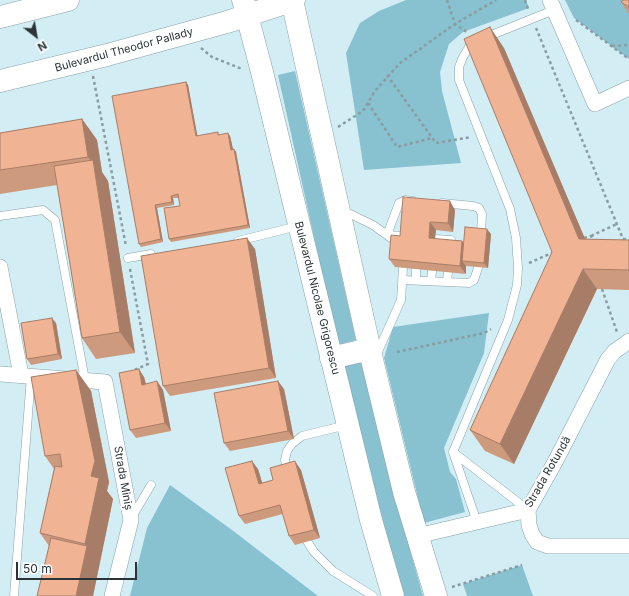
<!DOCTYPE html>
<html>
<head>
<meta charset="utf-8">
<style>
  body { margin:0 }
  #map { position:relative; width:629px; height:596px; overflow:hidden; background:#d3edf4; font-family:Inter,sans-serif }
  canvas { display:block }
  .north { position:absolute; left:16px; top:16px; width:40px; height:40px; -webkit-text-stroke:3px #fff; paint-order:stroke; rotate:149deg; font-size:11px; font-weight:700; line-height:16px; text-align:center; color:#2a3437 }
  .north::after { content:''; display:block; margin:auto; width:14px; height:18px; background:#2a3437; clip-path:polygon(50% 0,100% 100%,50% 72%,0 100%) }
  .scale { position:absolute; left:16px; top:562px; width:121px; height:18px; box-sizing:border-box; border:2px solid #2a3437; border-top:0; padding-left:5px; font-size:12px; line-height:14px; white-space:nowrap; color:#2a3437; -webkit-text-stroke:3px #fff; paint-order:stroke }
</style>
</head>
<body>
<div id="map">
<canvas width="629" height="596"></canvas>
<div class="north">N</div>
<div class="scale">50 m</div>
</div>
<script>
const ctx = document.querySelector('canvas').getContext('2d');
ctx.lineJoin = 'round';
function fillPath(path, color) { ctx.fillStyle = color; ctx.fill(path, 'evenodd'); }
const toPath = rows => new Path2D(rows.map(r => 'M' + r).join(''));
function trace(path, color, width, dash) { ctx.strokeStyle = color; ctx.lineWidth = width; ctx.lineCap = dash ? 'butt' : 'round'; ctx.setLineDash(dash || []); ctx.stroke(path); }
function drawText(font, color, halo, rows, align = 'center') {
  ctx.font = font + ' Inter,sans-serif'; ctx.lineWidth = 4; ctx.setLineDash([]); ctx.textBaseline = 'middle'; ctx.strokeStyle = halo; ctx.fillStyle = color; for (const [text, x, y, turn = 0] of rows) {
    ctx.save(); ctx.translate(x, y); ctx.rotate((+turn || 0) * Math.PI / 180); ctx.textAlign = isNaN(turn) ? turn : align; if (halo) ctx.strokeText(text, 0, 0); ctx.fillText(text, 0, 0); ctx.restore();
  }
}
fillPath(toPath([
  [406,0,526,0,529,8,463,32,449,44,440,72,442,91,461,163,364,170,346,53,360,23,379,11],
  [565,0,629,0,629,59,574,18],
  [295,71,356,340,338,345,278,75],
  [489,313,484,353,444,448,450,472,456,479,465,512,424,523,384,358,393,327],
  [362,361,388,471,423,596,403,596,393,564,341,366],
  [170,485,232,530,318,596,130,596,147,528],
  [522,565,533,596,467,596,463,584]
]), '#88c1d0');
const lane = toPath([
  [442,203,473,206,479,208,482,214,481,233],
  [342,210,373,225,391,238],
  [0,216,43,210,55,220,85,380],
  [406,236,387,235,399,203,405,200,413,201],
  [435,239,451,240,450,248],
  [238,241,298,226],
  [128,258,151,254],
  [403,280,469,283,474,280,478,268],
  [416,280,416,269],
  [431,281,432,271],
  [447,281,448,272],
  [376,356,401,300,403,268],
  [453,452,528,510],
  [288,473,285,460,287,451,292,444,302,436,347,425],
  [132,517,151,485],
  [477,522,453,452,508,320,517,285,518,268,516,238,510,209,459,80,459,67,463,57,469,47,479,40,554,10],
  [307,541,314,552,333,571,373,596],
  [14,596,31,376]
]);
const street = toPath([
  [550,0,595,104,629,88],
  [0,267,21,375],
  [0,374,105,382,131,520,112,596],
  [528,510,529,525,532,534,537,542,548,546,629,546],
  [417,536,528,510,555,462,608,359,615,351,629,341]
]);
const secondary = toPath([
  [243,0,262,72,371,520,393,596],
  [292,0,373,364,404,492,436,596],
  [331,358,370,349]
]);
const primary = toPath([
  [0,17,68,0],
  [0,81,107,55,227,22,294,0]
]);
trace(lane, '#89a1a8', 9);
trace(street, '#89a1a8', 16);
trace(secondary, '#89a1a8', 23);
trace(primary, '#89a1a8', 23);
trace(toPath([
  [447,0,455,24,468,33],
  [525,0,528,9],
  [576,20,629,59],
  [536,28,623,239,629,239],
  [612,46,629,45],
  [201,48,212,57,242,69],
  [387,75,436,143,471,137],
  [93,76,126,246],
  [368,103,397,147,432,138],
  [338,127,363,111,375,91,400,63,455,24,496,0],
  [591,236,617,224],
  [584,238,591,236,593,241],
  [529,263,554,252],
  [130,269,148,364,132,371],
  [602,289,617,332],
  [397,352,484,333,491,329],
  [452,587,522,565]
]), '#899ca1', 2.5, [3, 3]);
trace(lane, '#fff', 8);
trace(street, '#fff', 15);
trace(secondary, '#fff', 22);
trace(primary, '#fff', 22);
fillPath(toPath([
  [629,0,629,14,621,2],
  [504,48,585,239,629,240,629,290,597,289,514,464,485,451,470,430,552,252],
  [186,82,188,85,197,136,220,135,230,136,233,150,234,149,236,152,250,228,171,242,169,239,180,206,179,198,173,198,174,205,157,208,163,242,141,247,139,244],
  [82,119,97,140,102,172,108,181,135,353,96,359,82,338,57,185,0,194,0,133],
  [455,210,453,232,436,230,435,239,462,241,464,244,491,234,488,268,466,266,466,274,395,267,389,259,400,236],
  [255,249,276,378,170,396,163,386],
  [56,323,62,359,31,365,27,359],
  [76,370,91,391,109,482,107,491,113,499,93,596,37,596,49,546,40,533,54,469,45,456],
  [144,377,146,384,157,381,163,390,171,431,136,438,130,430],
  [284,389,294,439,230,451,224,443],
  [258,469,262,483,273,480,301,470,320,538,295,545,289,536,283,514,245,524,239,516]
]), '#ce9a7e');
fillPath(toPath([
  [490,27,504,48,594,260,579,239],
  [186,82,188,85,198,139,196,136],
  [82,119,97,140,102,172,108,181,135,353,120,332,94,165,88,157],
  [228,133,230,136,234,153,231,150],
  [234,149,236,152,250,228,248,225],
  [171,196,173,198,174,205,172,202],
  [450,201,455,210,453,232,448,223],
  [155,205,157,208,163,242,161,239],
  [430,222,436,230,434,246,429,238],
  [487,229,491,234,488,268,484,263],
  [247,238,255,249,276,378,269,368],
  [462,241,468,249,462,261,466,266,466,274,460,266],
  [583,269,597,289,514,464,500,444],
  [52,318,56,323,62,359,58,354],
  [139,369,144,377,148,393,142,385],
  [76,370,91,391,109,482,107,491,113,499,93,596,76,596,87,546,85,544],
  [157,381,163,390,171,431,165,423],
  [278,381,284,389,294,439,288,431],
  [252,461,258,469,265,492,259,484],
  [295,461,301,470,320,538,314,530]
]), '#a87d67');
const building = toPath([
  [623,0,629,0,629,7,621,2,623,0],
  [490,27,579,239,629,240,629,270,583,269,500,444,470,430,552,252,464,39,490,27],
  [186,82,196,136,218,132,218,135,228,133,231,150,234,149,248,225,169,239,164,208,180,206,178,194,171,196,172,202,155,205,161,239,139,244,112,96,186,82],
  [82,119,88,157,0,170,0,133,82,119],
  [93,160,120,332,82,338,54,166,93,160],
  [403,197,450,201,448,223,430,222,429,238,462,241,460,266,389,259,391,235,400,236,403,197],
  [465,227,487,229,484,263,462,261,465,227],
  [247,238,269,368,163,386,141,256,247,238],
  [52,318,58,354,27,359,21,323,52,318],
  [139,369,142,385,157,381,165,423,130,430,119,373,139,369],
  [76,370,95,461,91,476,99,478,85,544,40,533,55,466,62,467,60,454,45,456,31,377,76,370],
  [278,381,288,431,224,443,214,393,278,381],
  [252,461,259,484,273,480,270,468,295,461,314,530,289,536,280,505,239,516,225,468,252,461],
  [51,538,87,546,76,596,37,596,51,538]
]);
fillPath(building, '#f0b393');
trace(building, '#a87d67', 1);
drawText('11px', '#2a3437', '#fff', [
  ["Bulevardul Theodor Pallady",124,50,-15],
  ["Bulevardul Nicolae Grigorescu",317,298,76],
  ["Strada Rotundă",548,472,-60],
  ["Strada Miniș",123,478,80]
]);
</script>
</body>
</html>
